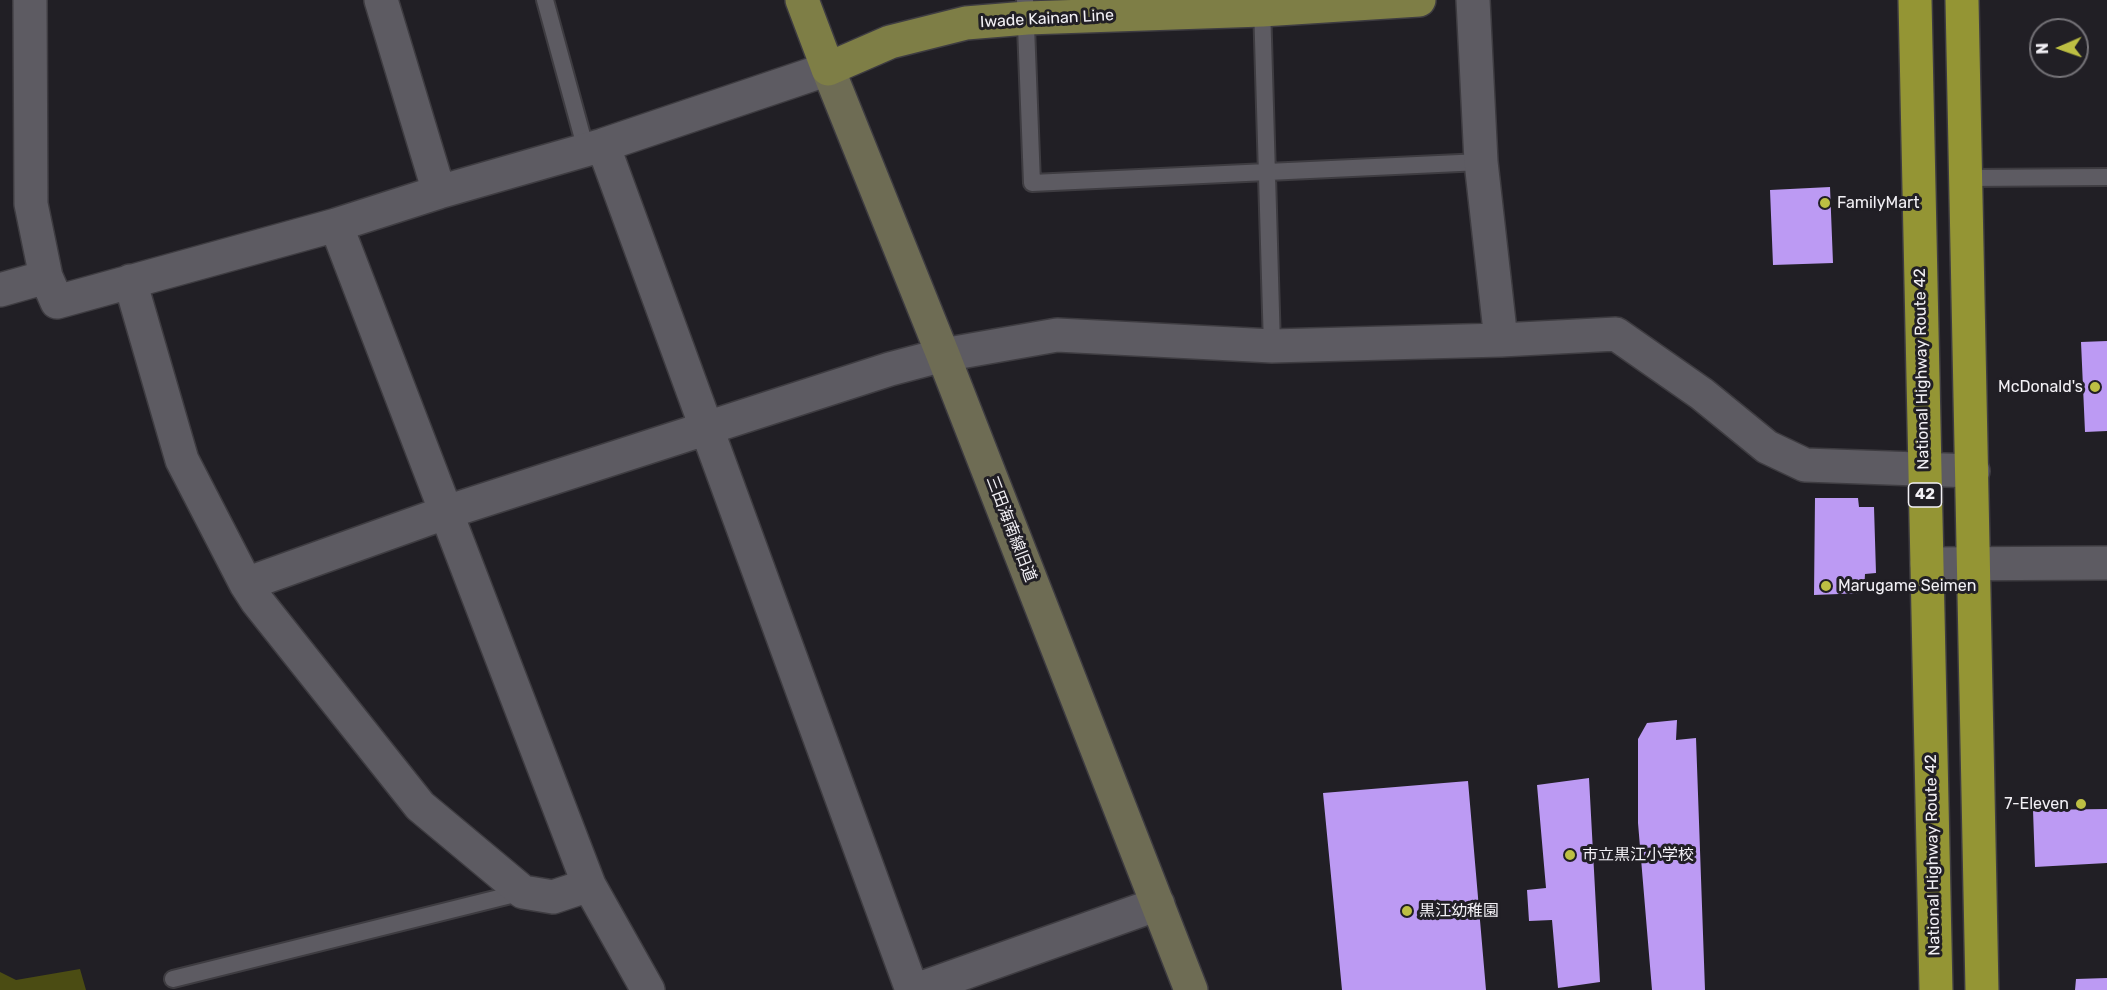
<!DOCTYPE html>
<html>
<head>
<meta charset="utf-8">
<style>
  body { margin:0 }
  #map { position:relative; width:2107px; height:990px; overflow:hidden; background:#211f25; font-family:Rubik,sans-serif }
  canvas { display:block }
  .north { position:absolute; left:2029px; top:18px; width:60px; height:60px; box-sizing:border-box; background:#211f25; border:2px solid #757378; border-radius:50%; rotate:268deg; font-size:16px; font-weight:700; line-height:24px; text-align:center; color:#f2f0f5 }
  .north::after { content:''; display:block; margin:auto; width:21px; height:27px; background:#bdbf43; clip-path:polygon(50% 0,100% 100%,50% 72%,0 100%) }
</style>
</head>
<body>
<div id="map">
<canvas width="2107" height="990"></canvas>
<div class="north">N</div>
</div>
<script>
const ctx = document.querySelector('canvas').getContext('2d');
ctx.lineJoin = 'round';
function fillPath(path, color) { ctx.fillStyle = color; ctx.fill(path, 'evenodd'); }
const toPath = rows => new Path2D(rows.map(r => 'M' + r).join(''));
function trace(path, color, width, dash) { ctx.strokeStyle = color; ctx.lineWidth = width; ctx.lineCap = dash ? 'butt' : 'round'; ctx.setLineDash(dash || []); ctx.stroke(path); }
function drawText(font, color, halo, rows, align = 'center') {
  ctx.font = font + ' Rubik,"Noto Sans JP",sans-serif'; ctx.lineWidth = 6; ctx.setLineDash([]); ctx.textBaseline = 'middle'; ctx.strokeStyle = halo; ctx.fillStyle = color; for (const [text, x, y, turn = 0] of rows) {
    ctx.save(); ctx.translate(x, y); ctx.rotate((+turn || 0) * Math.PI / 180); ctx.textAlign = isNaN(turn) ? turn : align; if (halo) ctx.strokeText(text, 0, 0); ctx.fillText(text, 0, 0); ctx.restore();
  }
}
fillPath(toPath([
  [80,969,86,990,0,990,0,972,16,980]
]), '#4b4c13');
fillPath(toPath([
  [1830,187,1833,263,1773,265,1770,190],
  [2107,341,2107,431,2085,432,2081,342],
  [1815,498,1858,498,1859,507,1874,507,1876,573,1865,574,1864,593,1814,595],
  [1677,720,1676,740,1696,738,1705,990,1652,990,1638,823,1638,739,1647,723],
  [1589,778,1600,982,1558,988,1552,920,1529,921,1527,890,1546,888,1537,785],
  [1468,781,1486,990,1342,990,1323,793],
  [2107,809,2107,863,2035,867,2033,810],
  [2107,978,2107,990,2075,990,2076,979]
]), '#bc9af3');
const lane = toPath([
  [545,0,586,150],
  [1025,0,1032,183,1481,162],
  [1262,5,1272,346],
  [1966,178,2107,177],
  [173,979,523,892]
]);
const street = toPath([
  [30,0,31,204,46,277,57,302,336,225,439,192,603,145,828,69],
  [381,0,439,192],
  [1473,0,1481,162,1501,340],
  [603,145,912,990],
  [336,225,589,885,648,990],
  [130,281,182,460,246,584,257,601,420,806,523,892,553,897,589,885],
  [0,290,46,277],
  [1927,564,2107,563],
  [246,584,447,512,890,369,943,355,1057,335,1272,346,1501,340,1616,334,1702,394,1767,447,1805,465,1973,471],
  [916,990,1158,904]
]);
const secondary = toPath([
  [828,69,943,355,1191,990]
]);
const primary = toPath([
  [802,0,828,69,890,42,966,23,1027,18,1262,10,1419,0]
]);
const highway = toPath([
  [1915,0,1936,990],
  [1962,0,1982,990]
]);
trace(lane, '#3e3c41', 20);
trace(street, '#3e3c41', 36);
trace(secondary, '#3e3c41', 36);
trace(primary, '#3e3c41', 36);
trace(highway, '#3e3c41', 36);
trace(lane, '#5d5b62', 16);
trace(street, '#5d5b62', 33);
trace(secondary, '#6e6c54', 33);
trace(primary, '#7e7e46', 33);
trace(highway, '#949534', 33);
for (const [x, y, r, color] of [
  [1825,203,6,"#bdbf43"],
  [2095,387,6,"#bdbf43"],
  [1826,586,6,"#bdbf43"],
  [2081,804,6,"#bdbf43"],
  [1570,855,6,"#bdbf43"],
  [1407,911,6,"#bdbf43"]
]) { const dot = new Path2D(); dot.arc(x, y, r, 0, 2 * Math.PI); ctx.fillStyle = color; ctx.fill(dot); trace(dot, '#211f25', 2); }
for (const [x, y, w] of [
  [1925,495,33]
]) { const box = new Path2D(); box.roundRect(x - w / 2, y - 12, w, 24, 4.5); ctx.fillStyle = '#211f25'; ctx.fill(box); trace(box, '#f2f0f5', 1.5); }
drawText('bold 15px', '#f2f0f5', null, [
  ["42",1925,495]
]);
drawText('16px', '#f2f0f5', '#211f25', [
  ["Iwade Kainan Line",1047,19,-3],
  ["National Highway Route 42",1922,369,-91],
  ["三田海南線旧道",1011,529,69],
  ["National Highway Route 42",1933,855,-91]
]);
drawText('16px', '#f2f0f5', '#211f25', [
  ["FamilyMart",1837,203],
  ["McDonald's",2083,387,"right"],
  ["Marugame Seimen",1838,586],
  ["7-Eleven",2069,804,"right"],
  ["市立黒江小学校",1582,855],
  ["黒江幼稚園",1419,911]
], 'left');
</script>
</body>
</html>
